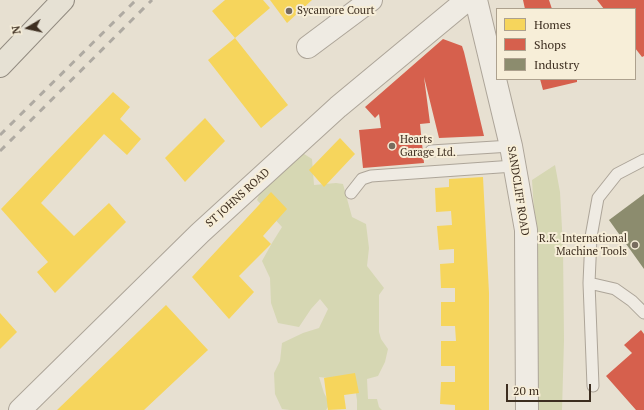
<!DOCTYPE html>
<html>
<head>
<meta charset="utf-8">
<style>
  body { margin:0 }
  #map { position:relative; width:644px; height:410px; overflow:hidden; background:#e7e0d1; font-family:"PT Serif",serif }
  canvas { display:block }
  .legend { position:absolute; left:496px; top:8px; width:140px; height:72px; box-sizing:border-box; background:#f7eed8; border:1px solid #ada18e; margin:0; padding:5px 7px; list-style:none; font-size:12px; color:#3d2e20 }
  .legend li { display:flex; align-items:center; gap:8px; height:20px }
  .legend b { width:20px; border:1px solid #ada18e }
  .north { position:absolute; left:8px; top:8px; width:40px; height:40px; -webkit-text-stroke:3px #f7eed8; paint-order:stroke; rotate:261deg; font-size:11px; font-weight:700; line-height:16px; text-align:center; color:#3d2e20 }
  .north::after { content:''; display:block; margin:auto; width:14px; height:18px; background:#3d2e20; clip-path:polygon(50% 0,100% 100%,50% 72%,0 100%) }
  .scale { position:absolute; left:506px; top:384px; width:85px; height:18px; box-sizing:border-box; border:2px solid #3d2e20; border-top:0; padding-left:5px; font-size:12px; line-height:14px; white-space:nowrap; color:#3d2e20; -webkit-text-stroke:3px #f7eed8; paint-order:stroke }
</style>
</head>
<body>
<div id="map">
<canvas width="644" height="410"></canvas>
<ul class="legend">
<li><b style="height:11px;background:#f6d55c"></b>Homes</li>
<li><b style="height:11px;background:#d6604d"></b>Shops</li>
<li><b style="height:11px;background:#8c8c6e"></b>Industry</li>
</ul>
<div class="north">N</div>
<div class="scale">20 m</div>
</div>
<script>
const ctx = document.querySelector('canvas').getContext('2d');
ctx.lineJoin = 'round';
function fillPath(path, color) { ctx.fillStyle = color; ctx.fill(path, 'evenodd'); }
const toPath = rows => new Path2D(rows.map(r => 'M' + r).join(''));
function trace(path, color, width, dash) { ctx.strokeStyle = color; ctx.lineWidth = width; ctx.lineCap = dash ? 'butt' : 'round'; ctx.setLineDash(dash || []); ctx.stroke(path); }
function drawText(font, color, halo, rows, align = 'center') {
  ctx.font = font + ' "PT Serif",serif'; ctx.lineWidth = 4; ctx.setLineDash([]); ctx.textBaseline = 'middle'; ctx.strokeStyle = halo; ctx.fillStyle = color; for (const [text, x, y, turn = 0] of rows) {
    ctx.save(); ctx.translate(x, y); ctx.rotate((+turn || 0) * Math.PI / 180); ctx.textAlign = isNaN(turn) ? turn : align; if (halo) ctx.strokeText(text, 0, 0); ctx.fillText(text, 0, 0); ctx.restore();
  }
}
fillPath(toPath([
  [301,152,312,159,314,185,336,183,343,184,352,217,366,224,369,248,367,266,384,288,379,295,379,332,381,339,388,349,385,362,378,376,367,379,368,399,377,399,379,407,382,410,357,410,357,400,354,381,319,377,324,393,330,404,326,410,290,410,282,409,275,394,274,373,280,361,282,343,303,333,319,328,328,309,320,299,311,309,299,327,278,323,271,303,270,278,262,261,272,243,282,227,257,200,264,182],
  [555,165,560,192,563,247,564,340,562,410,536,410,537,258,532,180]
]), '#d6d7b3');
fillPath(toPath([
  [225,0,263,0,270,8,235,38,212,11],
  [270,0,312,0,287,23],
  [235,38,288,105,261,128,208,60],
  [113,92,130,107,120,119,141,139,127,155,104,134,41,203,74,236,109,203,126,222,55,293,37,272,48,262,1,209],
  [205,118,225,141,185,182,165,158],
  [340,138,355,154,324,187,309,170],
  [483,177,489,293,489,410,455,410,455,405,440,404,441,382,455,382,455,366,441,366,441,341,456,341,455,326,441,326,441,302,455,302,455,288,441,288,440,264,454,263,454,249,439,250,437,226,452,225,451,211,436,212,435,188,449,187,449,179],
  [271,192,287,209,263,236,271,244,239,276,254,292,229,319,192,277],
  [166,305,208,350,144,410,57,410],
  [0,313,17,332,0,349],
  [355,373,359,393,344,395,346,409,328,410,324,378]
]), '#f6d55c');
fillPath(toPath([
  [523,0,549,0,552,9,525,9],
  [597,0,644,0,644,56,642,57,635,48,635,9,604,9],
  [443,39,462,46,464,52,484,136,439,138,424,77,430,123,420,124,424,163,363,168,359,130,381,128,379,114,375,118,365,107],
  [540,79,577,79,577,82,543,90],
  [641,330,644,334,644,410,636,410,606,376,632,353,624,345]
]), '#d6604d');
fillPath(toPath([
  [644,194,644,269,609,220]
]), '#8c8c6e');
const service = toPath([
  [431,151,511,146],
  [351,193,362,179,371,176,514,166],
  [589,283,615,289,632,301,644,313],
  [593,386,589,283,591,237,598,198,617,174,644,160]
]);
const minor = toPath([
  [476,0,511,146,526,230,527,410],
  [308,47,371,0],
  [20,410,200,233,338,107,467,0]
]);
const primary = toPath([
  [0,66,63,0]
]);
trace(service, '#ada599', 13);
trace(minor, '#ada599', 24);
trace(primary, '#928b80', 24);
trace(service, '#efebe3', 11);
trace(minor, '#efebe3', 22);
trace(primary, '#e6e1d4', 22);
trace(toPath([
  [0,135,136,0],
  [0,151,152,0]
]), '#afaaa2', 3, [7, 7]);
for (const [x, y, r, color] of [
  [289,11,4,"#786c5e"],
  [392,146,4,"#786c5e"],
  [635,245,4,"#786c5e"]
]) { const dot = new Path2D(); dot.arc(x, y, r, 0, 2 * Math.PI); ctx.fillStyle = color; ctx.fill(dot); trace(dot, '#f7eed8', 1.5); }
drawText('11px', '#3d2e20', '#f7eed8', [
  ["Sycamore Court",297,11],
  ["Hearts",400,140],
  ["Garage Ltd.",400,153],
  ["R.K. International",627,239,"right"],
  ["Machine Tools",627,252,"right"]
], 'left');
drawText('11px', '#3d2e20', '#f7eed8', [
  ["SANDCLIFF ROAD",518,191,81],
  ["ST JOHNS ROAD",238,198,-42]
]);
</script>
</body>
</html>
